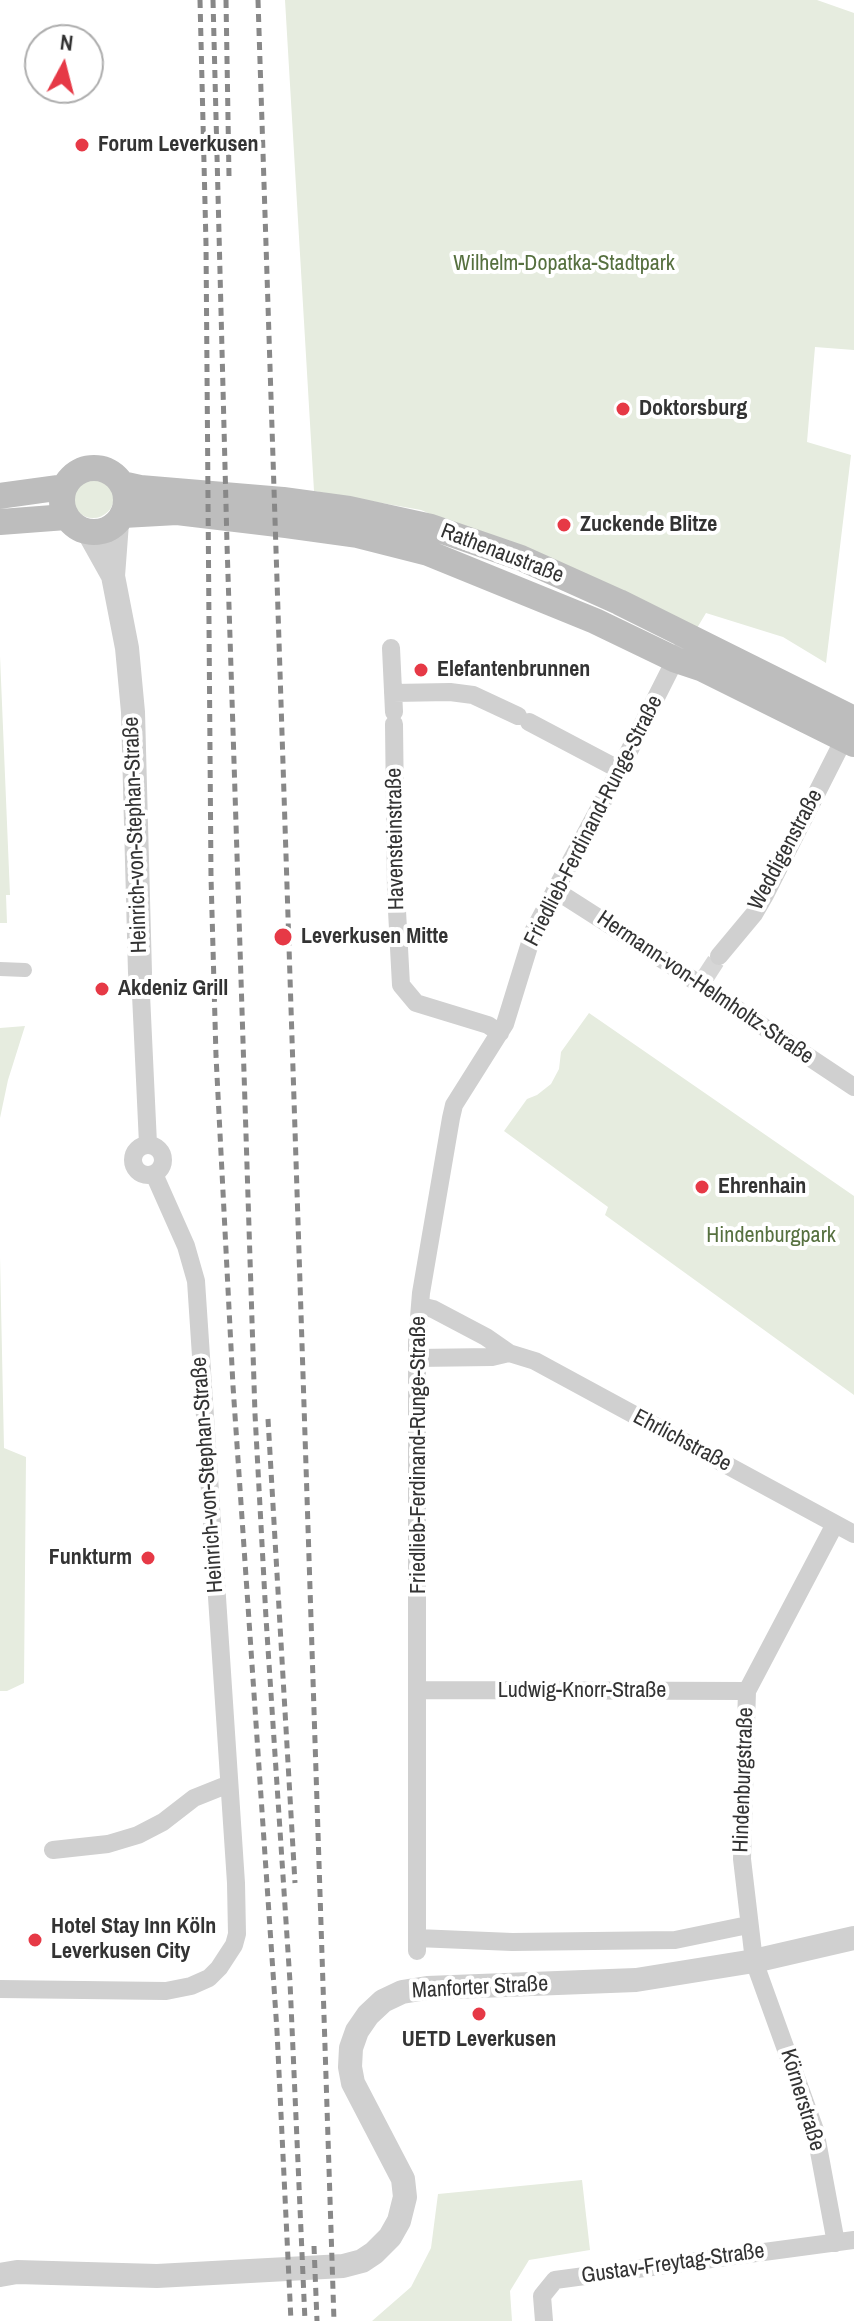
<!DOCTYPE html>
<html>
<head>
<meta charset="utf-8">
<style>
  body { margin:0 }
  #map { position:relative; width:854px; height:2321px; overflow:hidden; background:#fff; font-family:"Archivo Narrow",sans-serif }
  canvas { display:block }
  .north { position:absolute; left:24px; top:24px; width:80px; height:80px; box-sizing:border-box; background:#fff; border:2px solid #adadad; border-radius:50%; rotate:7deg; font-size:22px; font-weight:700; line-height:32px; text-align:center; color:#333 }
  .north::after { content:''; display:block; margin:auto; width:28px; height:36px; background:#e63946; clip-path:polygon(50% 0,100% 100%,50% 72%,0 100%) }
</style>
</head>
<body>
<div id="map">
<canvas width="854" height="2321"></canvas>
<div class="north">N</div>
</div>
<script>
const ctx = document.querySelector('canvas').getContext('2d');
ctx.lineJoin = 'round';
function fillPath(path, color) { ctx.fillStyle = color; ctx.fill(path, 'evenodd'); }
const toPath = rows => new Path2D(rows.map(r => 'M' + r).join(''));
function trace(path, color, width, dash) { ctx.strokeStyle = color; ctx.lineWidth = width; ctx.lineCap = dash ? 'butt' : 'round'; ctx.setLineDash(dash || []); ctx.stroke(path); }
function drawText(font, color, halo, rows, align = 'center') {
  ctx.font = font + ' "Archivo Narrow",sans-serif'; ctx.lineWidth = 8; ctx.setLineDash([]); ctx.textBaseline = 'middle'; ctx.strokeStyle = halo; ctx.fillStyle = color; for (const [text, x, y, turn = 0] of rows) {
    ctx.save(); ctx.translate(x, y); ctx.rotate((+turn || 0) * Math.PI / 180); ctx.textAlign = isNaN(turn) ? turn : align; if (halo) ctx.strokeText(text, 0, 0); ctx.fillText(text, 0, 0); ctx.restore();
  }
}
fillPath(toPath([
  [285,0,817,0,854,13,854,350,815,347,807,442,851,455,826,663,783,637,706,613,697,628,421,510,314,491],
  '72 497a21 21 0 1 1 42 0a21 21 0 1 1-42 0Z',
  [0,656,10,895,6,895,7,923,0,923],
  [589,1013,854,1196,854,1395,605,1215,608,1207,504,1131,527,1099,537,1095,551,1084,559,1069,561,1052],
  [25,1026,8,1080,0,1118,0,1028],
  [0,1257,4,1448,26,1457,24,1683,7,1691,0,1691],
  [582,2180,590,2250,529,2260,510,2291,512,2321,372,2321,411,2287,431,2248,438,2194]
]), '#e6ecdf');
trace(toPath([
  [706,976,719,956]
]), '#d6d6d6', 18, [18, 9]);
trace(toPath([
  [0,969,25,970]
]), '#d0d0d0', 14);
trace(toPath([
  [391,648,394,712],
  [393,693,450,692,473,695,518,716],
  [529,722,620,770],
  [394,724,396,892,401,985,416,1003,488,1025,500,1033],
  [555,890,627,936,854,1087],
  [719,956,754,914,765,895,844,739],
  [140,973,148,1144],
  '133 1160a15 15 0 1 1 30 0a15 15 0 1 1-30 0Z',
  [420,1306,433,1309,486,1337,509,1353,535,1361,854,1534],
  [416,1358,492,1357,509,1353],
  [835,1524,747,1691,742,1859,754,1961,815,2130,836,2243],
  [418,1690,747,1691],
  [53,1850,108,1844,138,1835,163,1822,194,1798,229,1784],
  [417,1938,512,1942,675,1940,748,1925],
  [417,1951,417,1342,421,1293,451,1118,454,1105,505,1024,534,930,617,775,679,652],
  [0,1989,166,1991,191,1986,209,1978,219,1968,234,1945,237,1934,236,1883,196,1281,186,1246,154,1174],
  [544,2321,542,2296,555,2280,854,2240]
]), '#d0d0d0', 18);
trace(toPath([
  [117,523,113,576,127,648,133,712,140,973],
  [89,533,113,576],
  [0,2275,17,2272,157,2276,343,2266,362,2261,374,2253,390,2237,399,2221,405,2197,403,2179,353,2083,350,2067,351,2048,357,2031,368,2015,383,2001,402,1992,427,1988,636,1980,754,1961,854,1938]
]), '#d0d0d0', 24);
trace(toPath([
  '62 500a32 32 0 1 1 64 0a32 32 0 1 1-64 0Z',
  [122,484,140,488,283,500,349,509,431,527,521,558,619,602,854,719],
  [0,496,64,487],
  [123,515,177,512,286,525,357,535,428,553,595,621,676,660,703,669,854,744],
  [0,522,66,517]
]), '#bdbdbd', 26);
trace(toPath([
  [200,0,206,244,211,877,216,1056,233,1386,277,2031,291,2321],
  [213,0,227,544,255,1414,266,1618,290,1982,305,2321],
  [226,0,229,176],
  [258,0,334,2321],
  [268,1419,295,1883],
  [314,2246,317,2321]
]), '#888', 5, [8, 6]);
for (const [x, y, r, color] of [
  [82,145,8,"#e63946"],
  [623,409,8,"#e63946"],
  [564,525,8,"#e63946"],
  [421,670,8,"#e63946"],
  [283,937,10,"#e63946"],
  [102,989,8,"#e63946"],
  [702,1187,8,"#e63946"],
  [148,1558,8,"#e63946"],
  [35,1940,8,"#e63946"],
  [479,2014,8,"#e63946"]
]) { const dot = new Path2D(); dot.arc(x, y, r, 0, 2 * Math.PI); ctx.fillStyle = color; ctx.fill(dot); trace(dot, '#fff', 3); }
drawText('bold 22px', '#333', '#fff', [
  ["Forum Leverkusen",98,145],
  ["Doktorsburg",639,409],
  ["Zuckende Blitze",580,525],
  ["Elefantenbrunnen",437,670],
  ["Leverkusen Mitte",301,937],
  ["Akdeniz Grill",118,989],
  ["Ehrenhain",718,1187],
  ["Funkturm",132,1558,"right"],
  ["Hotel Stay Inn Köln",51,1927],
  ["Leverkusen City",51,1952],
  ["UETD Leverkusen",479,2040,"center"]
], 'left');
drawText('22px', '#56703f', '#fff', [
  ["Wilhelm-Dopatka-Stadtpark",564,264],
  ["Hindenburgpark",771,1236]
]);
drawText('22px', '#333', '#fff', [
  ["Rathenaustraße",502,554,21],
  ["Friedlieb-Ferdinand-Runge-Straße",594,821,-63],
  ["Heinrich-von-Stephan-Straße",136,835,-92],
  ["Havensteinstraße",396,839,-91],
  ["Weddigenstraße",786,850,-62],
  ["Hermann-von-Helmholtz-Straße",705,988,34],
  ["Ehrlichstraße",682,1441,28],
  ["Friedlieb-Ferdinand-Runge-Straße",419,1455,-90],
  ["Heinrich-von-Stephan-Straße",208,1475,-94],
  ["Ludwig-Knorr-Straße",582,1691],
  ["Hindenburgstraße",744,1780,-88],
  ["Manforter Straße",480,1988,-3],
  ["Körnerstraße",802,2100,73],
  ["Gustav-Freytag-Straße",673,2264,-8]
]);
</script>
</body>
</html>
